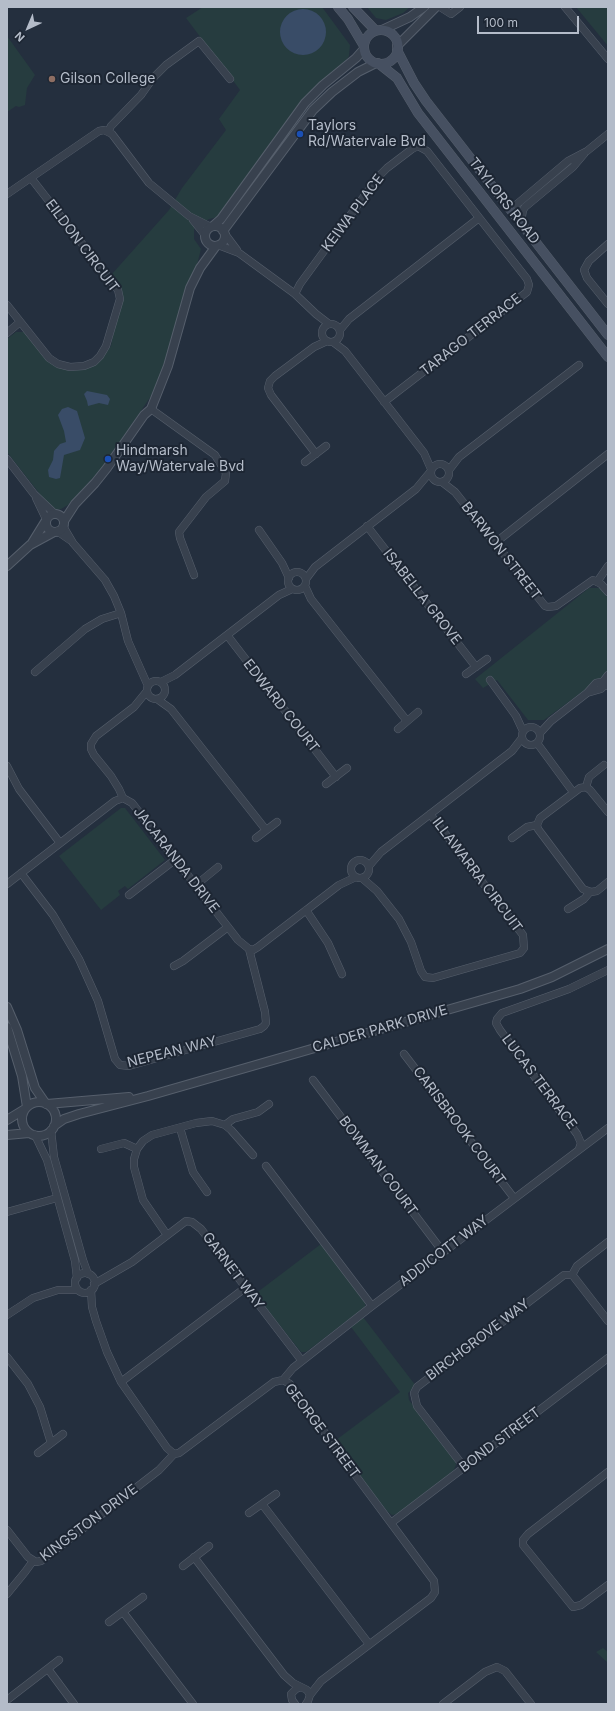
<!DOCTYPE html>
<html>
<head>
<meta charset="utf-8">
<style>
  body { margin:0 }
  #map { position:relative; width:615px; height:1711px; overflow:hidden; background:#242f3e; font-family:Inter,sans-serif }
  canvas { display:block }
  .frame { position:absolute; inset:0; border:8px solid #b4bcc9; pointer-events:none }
  .north { position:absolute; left:8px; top:8px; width:40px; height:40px; -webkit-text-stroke:3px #1d2633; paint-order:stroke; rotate:224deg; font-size:11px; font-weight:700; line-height:16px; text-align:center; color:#b4bcc9 }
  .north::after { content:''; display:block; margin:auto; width:14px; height:18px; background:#b4bcc9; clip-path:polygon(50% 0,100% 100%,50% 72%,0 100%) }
  .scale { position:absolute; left:477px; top:16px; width:102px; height:18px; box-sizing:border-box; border:2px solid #b4bcc9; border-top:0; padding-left:5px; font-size:12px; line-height:14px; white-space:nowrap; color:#b4bcc9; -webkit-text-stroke:3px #1d2633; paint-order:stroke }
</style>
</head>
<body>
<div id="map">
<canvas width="615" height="1711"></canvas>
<div class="frame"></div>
<div class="north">N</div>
<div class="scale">100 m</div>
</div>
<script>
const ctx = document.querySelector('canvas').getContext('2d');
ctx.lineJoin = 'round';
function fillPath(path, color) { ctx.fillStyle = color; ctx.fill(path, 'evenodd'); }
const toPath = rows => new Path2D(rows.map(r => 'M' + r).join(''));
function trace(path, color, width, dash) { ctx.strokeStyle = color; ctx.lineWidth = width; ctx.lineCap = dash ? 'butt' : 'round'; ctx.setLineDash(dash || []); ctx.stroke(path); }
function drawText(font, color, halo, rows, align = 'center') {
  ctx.font = font + ' Inter,sans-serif'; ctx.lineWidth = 4; ctx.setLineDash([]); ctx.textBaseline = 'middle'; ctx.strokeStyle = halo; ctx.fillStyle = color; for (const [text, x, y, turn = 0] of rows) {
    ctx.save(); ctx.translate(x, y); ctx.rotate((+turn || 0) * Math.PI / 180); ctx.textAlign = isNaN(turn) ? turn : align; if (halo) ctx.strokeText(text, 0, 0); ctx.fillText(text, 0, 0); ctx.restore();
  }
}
fillPath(toPath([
  [203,7,322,7,350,45,349,56,345,62,316,86,218,217,209,219,194,229,194,239,201,249,197,265,181,304,165,366,151,396,103,467,68,505,61,509,55,510,50,507,7,452,7,339,16,332,25,332,58,367,70,371,84,369,103,356,111,346,121,292,112,274,169,210,182,188,226,130,219,119,240,90,186,18],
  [367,7,410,7,403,13,386,20,376,18],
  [576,7,608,7,608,46],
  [7,36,35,75,27,88,25,105,19,107,16,106,7,112],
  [589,588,600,588,608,598,608,673,544,720,528,720,497,680,483,688,475,679],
  [121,808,125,808,165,860,128,889,125,886,118,891,120,895,101,910,59,856],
  [321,1244,365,1300,365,1307,306,1352,301,1352,255,1294],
  [363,1317,416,1386,408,1393,409,1400,455,1460,456,1465,453,1471,398,1514,392,1515,387,1511,356,1471,336,1440,400,1392,351,1327],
  [603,1648,608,1652,608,1663,596,1652]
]), '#263c3f');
fillPath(toPath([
  '280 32a23 23 0 1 1 46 0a23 23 0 1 1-46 0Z',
  [87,391,107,395,110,399,108,405,99,403,88,406,87,401,84,394],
  [68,407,77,411,85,438,80,450,64,455,60,478,56,479,49,477,48,470,53,460,54,451,60,444,66,442,64,431,58,415,62,409]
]), '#394c67');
const minor = toPath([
  [440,7,451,14,460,7],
  [565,7,608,59],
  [108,132,112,134,149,183,189,216,211,227],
  [7,194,99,131,104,130,108,132,111,126,141,95,153,78,166,65,199,41,230,79],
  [510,210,568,161,587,151,608,134],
  [193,220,205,235],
  [521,222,523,210,525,207,573,167,584,154],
  [225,234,237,250],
  [608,244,589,261,584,270,587,278,608,304],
  [218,245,239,253,295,294,316,314,329,324],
  [295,294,300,284,378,177,387,168,412,149,418,146,427,151,527,279,529,285,527,292,384,402],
  [7,305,49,358,58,364,70,367,84,366,94,362,100,356,106,346,120,299,118,290,31,178],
  '322 333a9 9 0 1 1 18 0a9 9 0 1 1-18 0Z',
  [340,330,349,319,479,218],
  [7,333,20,322],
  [333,342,345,351,424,453,431,469],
  [151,409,215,455,226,473,225,481,206,497,179,532,180,538,194,575],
  [316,454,271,395,268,388,270,381,275,376,314,347,327,341],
  [7,459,34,494,54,513],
  [305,462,326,446],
  '431 473a9 9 0 1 1 18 0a9 9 0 1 1-18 0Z',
  [449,470,459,457,579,365],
  [442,482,455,492,545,606,548,607,556,606,593,580,601,584,608,592],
  [36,498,46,519],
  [63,526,73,543,105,580,114,596,121,613,128,641,148,686],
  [367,526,476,667],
  [259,530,282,563,289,578],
  [57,531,70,540],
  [495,543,608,454],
  '288 581a9 9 0 1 1 18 0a9 9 0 1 1-18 0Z',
  [306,579,315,567,416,489,431,471],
  [597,582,608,566],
  [305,586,311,599,407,721],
  [227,635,336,777],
  [35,672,85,629,102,619,121,613],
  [466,674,487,659],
  [490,680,516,716,523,731],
  '147 690a9 9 0 1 1 18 0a9 9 0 1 1-18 0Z',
  [161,682,175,675,279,595,292,589],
  [602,687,602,683,608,675],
  [587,693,601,689,608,682],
  [157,699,171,709,266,830],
  '522 736a9 9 0 1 1 18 0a9 9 0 1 1-18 0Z',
  [398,729,418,712],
  [540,733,551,721,587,693,596,683,601,682,608,686],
  [537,743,573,792],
  [7,766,19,789,60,843],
  [326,784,347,768],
  [586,787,589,777,604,765],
  [123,798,119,789,111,776,94,755,91,749,91,744,96,736,134,707,147,691],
  [608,812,590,790,586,787,580,788,540,818,537,825,538,829,583,889,591,892,597,891,608,882],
  [256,838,277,822],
  [512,838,527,827,537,825],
  '351 869a9 9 0 1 1 18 0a9 9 0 1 1-18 0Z',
  [369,866,381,852,512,751,522,738],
  [21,873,53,915,79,959,98,1001,115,1059,120,1065,129,1066,260,1029,264,1026,266,1023,265,1012,249,949],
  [362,878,377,891,399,919,411,942,421,971,425,977,433,978,520,953,524,948,523,935,430,814],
  [7,884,115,801,123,798,132,803,238,940,249,949,253,950,258,947,339,885,356,877],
  [196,885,218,867],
  [129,895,176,859],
  [568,909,584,899,590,892],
  [306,910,328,943,342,974],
  [174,966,183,961,228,927],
  [404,1054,514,1198],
  [313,1080,443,1252],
  [225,1125,233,1119,258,1112,269,1104],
  [180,1128,193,1172,207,1192],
  [51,1130,54,1157,83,1260,88,1274],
  [35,1135,47,1160,75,1261,77,1278],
  [101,1149,124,1143,137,1149],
  [579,1149,581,1143,577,1134,500,1030,496,1023,497,1019,502,1013,569,989,608,970],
  [266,1166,372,1306],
  [7,1212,57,1198],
  [167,1235,143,1200,134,1167,134,1159,137,1149,143,1141,152,1135,196,1123,212,1121,225,1125,231,1130,253,1155],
  '75 1283a10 10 0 1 1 20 0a10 10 0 1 1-20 0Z',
  [572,1275,577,1266,608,1242],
  [94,1284,132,1262,186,1221,192,1222,201,1229,302,1361],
  [91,1290,92,1307,96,1321,107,1352,121,1382,167,1448,174,1454,179,1453,274,1382,283,1380,290,1384,353,1472,434,1581,435,1592,431,1598,321,1681,310,1695],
  [7,1315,33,1298,58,1290,78,1290],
  [7,1357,28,1384,40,1407,51,1443],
  [283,1380,293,1368,372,1306,608,1128],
  [121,1382,245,1288],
  [38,1453,63,1434],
  [464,1467,417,1406,414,1393,417,1387,564,1275,572,1275,574,1277,608,1321],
  [608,1472,528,1534,523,1540,523,1545,573,1607,581,1605,608,1585],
  [262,1504,369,1644],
  [249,1513,276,1494],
  [391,1523,608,1358],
  [7,1530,28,1557,36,1562,41,1561,159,1470,174,1454],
  [194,1557,284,1675,293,1683,301,1687],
  [183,1566,209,1546],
  [7,1594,25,1572,33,1561],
  [123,1612,193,1704],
  [109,1622,143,1597],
  [48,1669,74,1704],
  [7,1700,59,1660],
  [295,1704,292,1700,291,1694,296,1689,301,1687,307,1690,310,1695,308,1701,306,1704],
  [443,1704,485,1672,497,1667,505,1671,531,1704]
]);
const tertiary = toPath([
  [382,30,410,17,424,7],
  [397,46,436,7],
  [213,226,221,219,305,103,323,85,356,58,364,49],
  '205 236a10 10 0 1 1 20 0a10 10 0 1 1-20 0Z',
  [223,231,313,110,332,92,358,72,376,63],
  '46 523a9 9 0 1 1 18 0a9 9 0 1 1-18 0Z',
  [64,521,75,504,95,483,107,468,144,415,151,409,168,366,190,288,200,268,216,246],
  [32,543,45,522],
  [7,566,30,545,54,532],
  [7,1007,17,1030,35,1088,46,1104],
  [7,1027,22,1076,27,1107],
  '22 1119a17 17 0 1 1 34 0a17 17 0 1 1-34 0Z',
  [47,1104,129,1097],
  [7,1120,25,1109],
  [54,1126,64,1119,79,1114,148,1096,520,989,552,977,608,949],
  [7,1135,29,1133]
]);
const secondary = toPath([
  [338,7,348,19,364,46],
  [353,7,376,31],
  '364 47a17 17 0 1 1 34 0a17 17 0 1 1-34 0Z',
  [397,50,414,83,426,101,608,335],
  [378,63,397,78,418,113,608,357]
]);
trace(minor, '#565f6c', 8);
trace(tertiary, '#565f6c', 10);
trace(secondary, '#565f6c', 10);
trace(minor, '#38414e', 7);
trace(tertiary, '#38414e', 8);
trace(secondary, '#465061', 9);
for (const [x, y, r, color] of [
  [52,79,4,"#8d6e63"],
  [300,134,4,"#1a4fb4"],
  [108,459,4,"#1a4fb4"]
]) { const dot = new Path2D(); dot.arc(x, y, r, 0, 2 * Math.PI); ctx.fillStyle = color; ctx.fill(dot); trace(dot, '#1d2633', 1.5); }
drawText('14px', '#b4bcc9', '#1d2633', [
  ["Gilson College",60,79],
  ["Taylors",308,126],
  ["Rd/Watervale Bvd",308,142],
  ["Hindmarsh",116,451],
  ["Way/Watervale Bvd",116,467]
], 'left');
drawText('14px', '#b4bcc9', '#1d2633', [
  ["TAYLORS ROAD",504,201,52],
  ["KEIWA PLACE",353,213,-53],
  ["EILDON CIRCUIT",82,246,53],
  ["TARAGO TERRACE",471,335,-38],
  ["BARWON STREET",501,551,52],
  ["ISABELLA GROVE",422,597,52],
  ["EDWARD COURT",281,706,52],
  ["JACARANDA DRIVE",176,860,52],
  ["ILLAWARRA CIRCUIT",477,875,53],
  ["CALDER PARK DRIVE",380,1029,-16],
  ["NEPEAN WAY",172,1052,-14],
  ["LUCAS TERRACE",539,1082,53],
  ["CARISBROOK COURT",459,1126,53],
  ["BOWMAN COURT",378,1166,53],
  ["ADDICOTT WAY",444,1251,-37],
  ["GARNET WAY",233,1271,53],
  ["BIRCHGROVE WAY",478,1340,-37],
  ["GEORGE STREET",322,1431,53],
  ["BOND STREET",500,1440,-37],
  ["KINGSTON DRIVE",89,1523,-37]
]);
</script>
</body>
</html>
